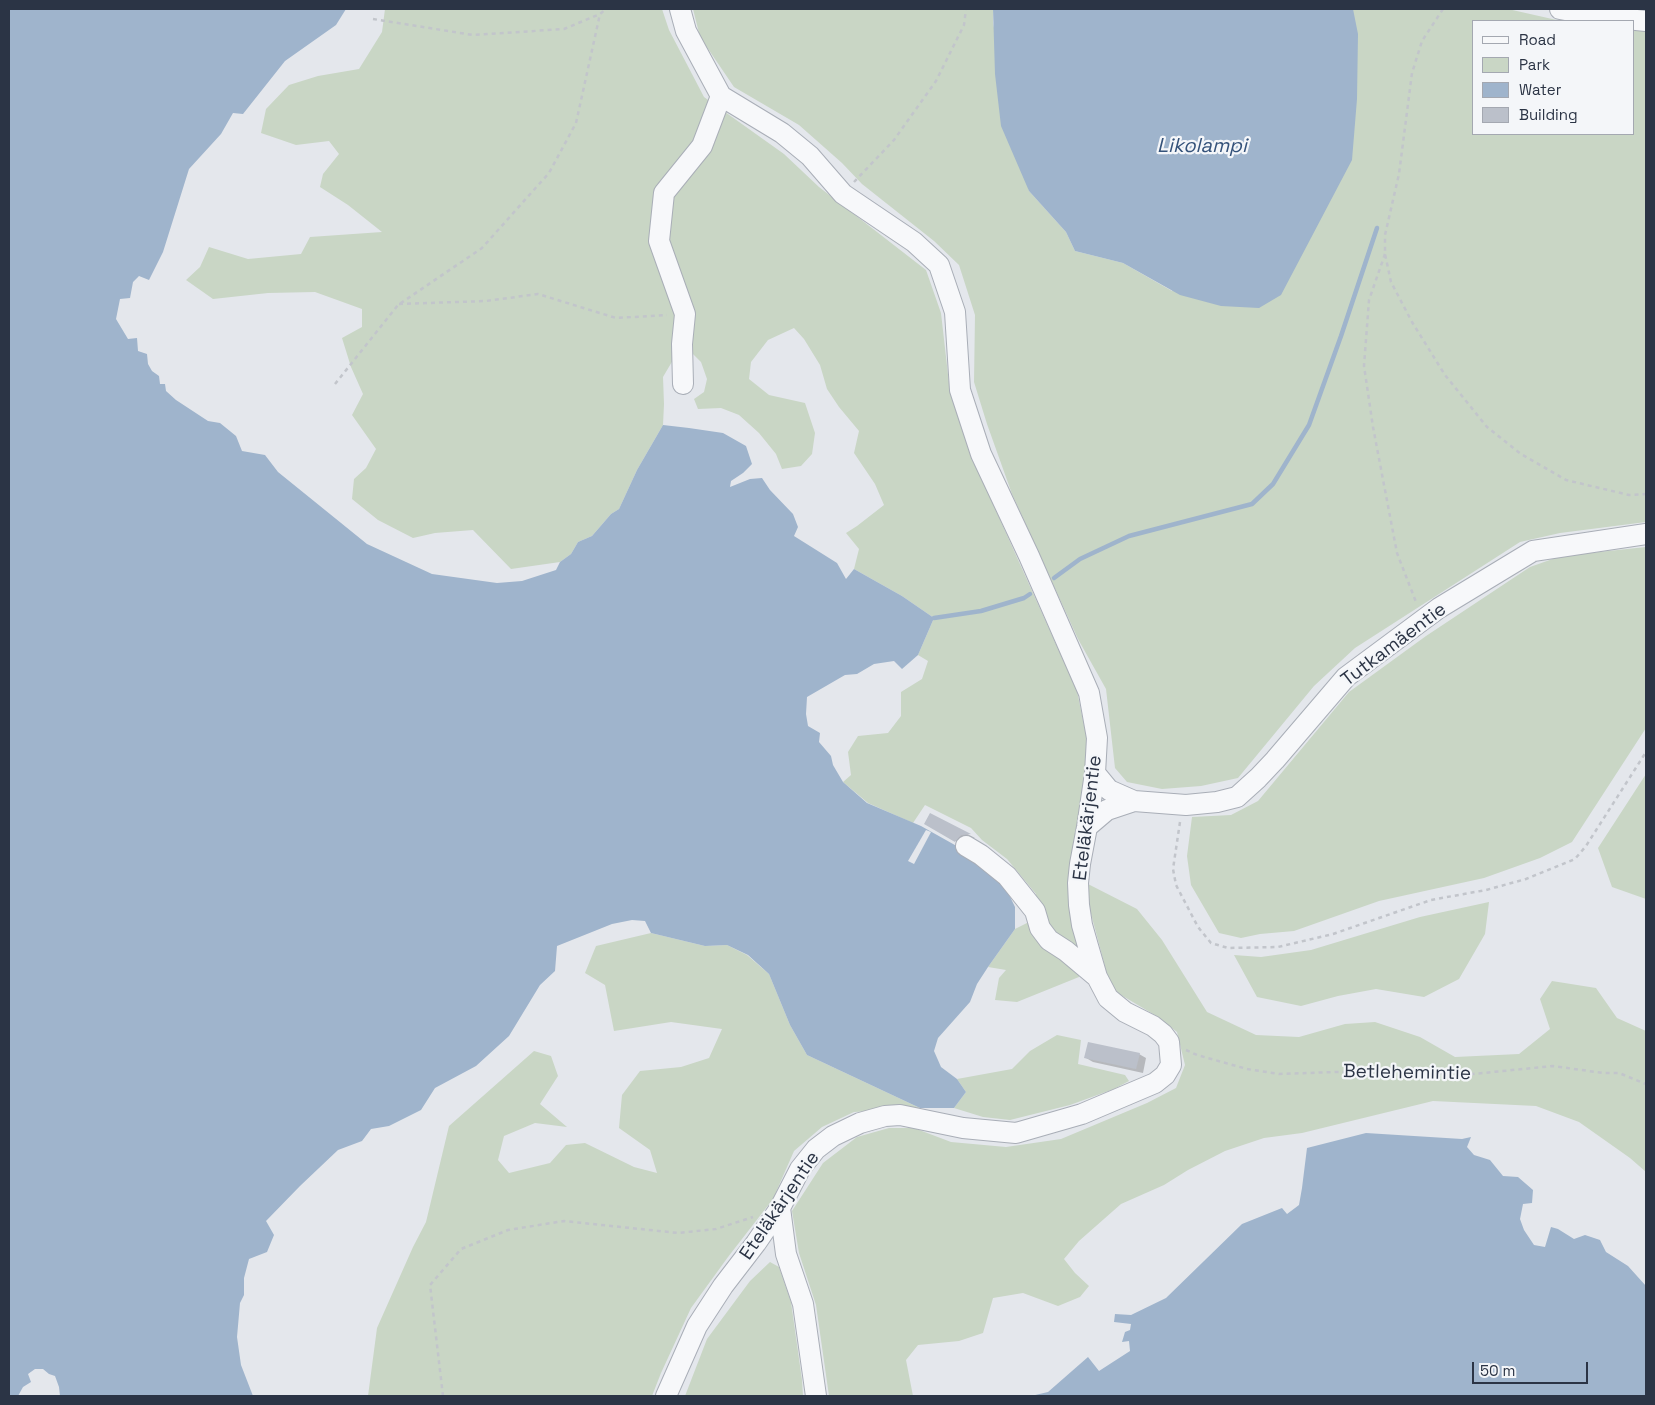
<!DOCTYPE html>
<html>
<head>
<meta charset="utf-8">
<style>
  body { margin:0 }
  #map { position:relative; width:1655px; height:1405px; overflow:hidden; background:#e4e7ec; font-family:"Space Grotesk",sans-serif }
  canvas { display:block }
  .frame { position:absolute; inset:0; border:10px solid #2b3445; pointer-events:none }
  .legend { position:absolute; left:1472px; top:20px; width:162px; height:115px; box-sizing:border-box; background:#f4f6f9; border:1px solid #a4a8b1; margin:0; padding:6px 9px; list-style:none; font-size:15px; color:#2b3445 }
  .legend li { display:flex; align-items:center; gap:10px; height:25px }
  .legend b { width:25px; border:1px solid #a4a8b1 }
  .scale { position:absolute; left:1472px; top:1362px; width:116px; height:22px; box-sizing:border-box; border:2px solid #2b3445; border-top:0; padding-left:6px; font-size:15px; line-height:18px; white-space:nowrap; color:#2b3445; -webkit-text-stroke:4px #f4f6f9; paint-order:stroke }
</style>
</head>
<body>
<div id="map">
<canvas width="1655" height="1405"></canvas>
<div class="frame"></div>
<ul class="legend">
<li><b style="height:6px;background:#f7f8fa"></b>Road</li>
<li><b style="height:14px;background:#c9d6c5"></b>Park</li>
<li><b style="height:14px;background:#9fb4cc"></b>Water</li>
<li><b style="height:14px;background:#bbc0ca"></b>Building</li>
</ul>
<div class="scale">50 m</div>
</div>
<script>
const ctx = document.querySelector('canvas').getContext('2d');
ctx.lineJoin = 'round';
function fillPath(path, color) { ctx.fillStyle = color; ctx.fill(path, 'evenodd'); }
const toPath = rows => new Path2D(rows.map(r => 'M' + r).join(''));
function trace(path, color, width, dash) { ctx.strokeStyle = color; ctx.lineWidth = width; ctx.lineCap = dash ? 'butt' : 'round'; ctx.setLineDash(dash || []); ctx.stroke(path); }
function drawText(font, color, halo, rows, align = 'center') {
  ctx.font = font + ' "Space Grotesk",sans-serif'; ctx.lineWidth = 4.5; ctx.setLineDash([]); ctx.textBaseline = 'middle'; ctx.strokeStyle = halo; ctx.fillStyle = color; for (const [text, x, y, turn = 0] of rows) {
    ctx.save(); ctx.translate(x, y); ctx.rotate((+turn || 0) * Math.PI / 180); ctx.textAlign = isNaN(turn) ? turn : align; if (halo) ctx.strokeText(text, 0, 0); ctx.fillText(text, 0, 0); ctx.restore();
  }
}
fillPath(toPath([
  [385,9,662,9,669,30,704,97,784,154,819,187,926,270,941,313,950,392,975,464,1077,691,1088,745,1080,807,1079,977,1017,1002,995,1000,999,978,1006,970,988,967,1015,929,1033,920,1036,894,1007,859,982,840,971,828,925,805,913,823,868,803,843,782,851,775,848,752,858,736,888,733,901,716,901,692,922,679,928,661,918,655,934,618,902,596,854,569,859,549,846,533,857,526,884,505,875,484,854,453,859,431,839,407,827,389,820,365,804,339,794,328,768,340,751,362,749,379,769,395,805,403,815,433,812,454,801,466,782,469,776,454,759,433,739,415,721,408,698,409,694,399,704,392,707,379,701,362,690,351,673,360,663,377,664,404,663,425,637,470,619,509,611,514,592,536,578,542,571,554,560,562,511,569,473,530,435,533,413,538,378,520,352,499,354,479,366,468,376,449,352,415,363,394,351,367,342,338,362,327,362,309,315,292,268,293,213,299,186,280,200,267,209,247,248,259,301,254,310,237,382,232,348,205,320,187,323,174,339,154,329,141,296,145,261,133,266,109,289,85,318,76,359,69,382,32],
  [693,9,993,9,993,23,1029,191,1066,232,1075,251,1123,263,1172,291,1254,9,1508,9,1561,21,1474,21,1474,134,1634,134,1634,30,1646,31,1646,522,1560,533,1520,542,1355,648,1314,686,1238,778,1201,786,1162,789,1127,782,1115,768,1106,689,1078,639,1012,494,987,424,974,382,975,315,959,265,934,241,862,184,842,163,799,125,734,87,700,37],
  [1646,547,1646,728,1572,842,1540,858,1484,878,1379,901,1294,931,1260,934,1241,938,1219,933,1191,885,1187,856,1192,817,1231,815,1258,801,1349,692,1426,636,1530,567,1561,556],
  [1646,774,1646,899,1612,887,1598,848],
  [1086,883,1137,909,1162,940,1207,1012,1256,1035,1299,1037,1345,1024,1375,1022,1420,1037,1455,1057,1519,1054,1550,1029,1540,999,1552,981,1596,988,1617,1018,1646,1031,1646,1172,1630,1158,1579,1122,1536,1106,1433,1101,1302,1133,1264,1138,1225,1151,1188,1170,1164,1185,1121,1204,1079,1241,1064,1259,1075,1273,1089,1286,1080,1297,1058,1306,1023,1293,993,1298,983,1333,959,1341,918,1345,906,1360,913,1396,829,1396,816,1305,799,1253,792,1211,823,1163,857,1137,889,1128,914,1128,951,1142,1006,1147,1061,1139,1147,1103,1176,1088,1185,1065,1177,1032,1158,1017,1116,992,1107,974,1090,910],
  [1489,902,1485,934,1459,979,1424,997,1376,989,1338,996,1301,1006,1257,997,1234,955,1261,957,1311,950,1420,917],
  [651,933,705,946,727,945,747,955,769,974,790,1025,807,1055,920,1108,854,1112,822,1127,794,1151,773,1199,728,1257,691,1308,661,1373,652,1396,368,1396,377,1328,413,1247,426,1222,449,1126,534,1051,551,1056,558,1076,540,1104,567,1127,535,1123,504,1136,498,1160,509,1173,550,1163,566,1145,585,1143,634,1167,657,1173,650,1150,619,1128,622,1095,640,1071,681,1067,709,1058,722,1029,671,1022,614,1031,605,985,585,973,596,946],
  [1057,1035,1081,1040,1078,1064,1125,1075,1129,1081,1114,1089,1070,1105,1010,1120,983,1117,954,1108,966,1092,957,1079,1012,1069,1030,1051],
  [770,1262,779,1267,791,1302,802,1380,803,1396,685,1396,707,1339,750,1281]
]), '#c9d6c5');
fillPath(toPath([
  [9,9,346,9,336,25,285,61,243,114,233,113,221,134,189,169,163,252,149,280,139,276,133,282,130,298,120,299,116,319,128,339,137,338,138,351,147,354,148,364,152,371,159,376,160,384,165,384,166,391,176,400,208,421,220,423,236,436,242,451,265,455,278,472,367,544,432,574,497,583,522,581,556,570,560,562,571,554,578,542,592,536,611,514,619,509,637,470,663,425,689,428,723,433,746,446,752,464,743,473,731,481,730,487,750,479,762,478,770,490,793,514,798,527,794,536,837,563,846,579,854,569,902,596,934,618,918,655,902,669,894,661,874,664,857,674,845,675,807,697,806,714,808,726,820,733,819,742,831,756,833,765,843,782,867,803,921,826,978,858,1001,878,1015,907,1015,929,988,967,977,984,970,1002,938,1038,934,1051,941,1067,957,1079,966,1092,954,1108,920,1108,807,1055,790,1025,769,974,748,955,727,945,705,946,651,933,645,921,632,920,612,924,557,946,555,971,540,985,509,1036,476,1066,435,1088,421,1110,389,1126,371,1129,362,1141,338,1150,300,1186,266,1221,274,1235,267,1252,249,1259,244,1278,244,1295,240,1303,237,1337,241,1365,253,1396,60,1396,59,1387,55,1376,49,1374,43,1369,35,1369,28,1374,31,1382,23,1387,18,1396,9,1396],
  [993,9,1353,9,1358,34,1357,99,1352,160,1281,295,1259,308,1221,306,1180,295,1123,263,1075,251,1066,232,1029,191,1001,126,995,74],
  [1366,1133,1462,1139,1471,1137,1467,1147,1474,1155,1490,1160,1503,1176,1518,1177,1533,1190,1532,1203,1523,1204,1520,1219,1524,1230,1534,1245,1545,1247,1551,1227,1558,1229,1574,1239,1585,1235,1600,1240,1606,1252,1628,1266,1646,1286,1646,1396,1031,1396,1048,1392,1088,1357,1099,1371,1130,1351,1129,1341,1122,1342,1125,1332,1130,1330,1131,1324,1114,1322,1115,1314,1131,1315,1166,1298,1242,1224,1282,1208,1287,1214,1299,1205,1302,1188,1307,1148]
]), '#9fb4cc');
fillPath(toPath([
  [926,830,931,832,914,864,908,861]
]), '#e4e7ec');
fillPath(toPath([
  [930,814,975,838,968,839,963,845,926,824],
  [1139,1054,1146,1058,1143,1073,1093,1062,1086,1058]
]), '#0003');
trace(toPath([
  [1054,578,1080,559,1129,536,1252,504,1273,484,1309,425,1341,336,1377,228],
  [934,618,981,611,1024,598,1030,594]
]), '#9fb4cc', 4.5);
fillPath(toPath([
  [930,813,971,834,961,835,955,842,924,824],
  [1088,1042,1140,1053,1136,1069,1084,1058]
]), '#bbc0ca');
const minor = toPath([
  [1560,9,1597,16,1646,21],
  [683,384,682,344,685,314,659,241,664,193,702,146,721,96],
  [1095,773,1109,790,1134,801,1186,805,1217,802,1237,797,1258,778,1275,760,1346,677,1439,608,1533,551,1646,534],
  [1087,827,1107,810,1134,801],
  [966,846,981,855,1007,876,1035,911,1040,928,1049,940,1066,951,1097,977],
  [780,1208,786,1254,803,1304,816,1396],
  [666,1396,697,1326,723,1286,756,1243,780,1208,800,1169,816,1149,833,1136,860,1123,885,1116,900,1115,963,1128,1016,1133,1082,1114,1155,1083,1165,1075,1171,1065,1169,1042,1163,1034,1153,1026,1125,1012,1108,998,1097,977,1088,946,1082,925,1079,905,1078,883,1080,864,1087,827,1095,773,1097,738,1089,693,1029,556,981,454,960,390,955,312,939,265,914,242,843,194,810,156,782,133,721,96,686,31,680,9]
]);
trace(minor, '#a9aeb7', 22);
trace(toPath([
  [1443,9,1422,41,1412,73,1399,174,1385,235,1385,254,1391,282,1412,322,1445,375,1487,427,1521,454,1566,480,1629,495,1646,494],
  [373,19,473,35,564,29,600,14],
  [854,182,894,140,936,81,964,25,966,9],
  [1385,254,1369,300,1364,366,1373,427,1397,553,1416,602],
  [399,304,486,301,538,294,616,318,667,315],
  [335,384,398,305,482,248,549,173,576,123,600,14,606,9],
  [1180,822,1173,869,1176,885,1198,927,1211,943,1228,948,1278,947,1333,934,1431,900,1486,890,1526,879,1575,859,1586,846,1646,752],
  [1186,1050,1197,1055,1247,1069,1279,1074,1336,1072,1473,1074,1553,1066,1603,1073,1619,1073,1646,1084],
  [443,1396,430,1285,461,1249,508,1230,564,1221,678,1233,716,1229,753,1217]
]), '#c2c5cb', 2.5, [4, 4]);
trace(minor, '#f7f8fa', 20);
drawText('19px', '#2b3445', '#f4f6f9', [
  ["Tutkamäentie",1394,645,-37],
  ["Eteläkärjentie",1088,818,-83],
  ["Betlehemintie",1407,1073,1],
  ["Eteläkärjentie",780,1206,-56]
]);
drawText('italic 20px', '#34527a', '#f4f6f9', [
  ["Likolampi",1202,147]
]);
</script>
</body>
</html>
